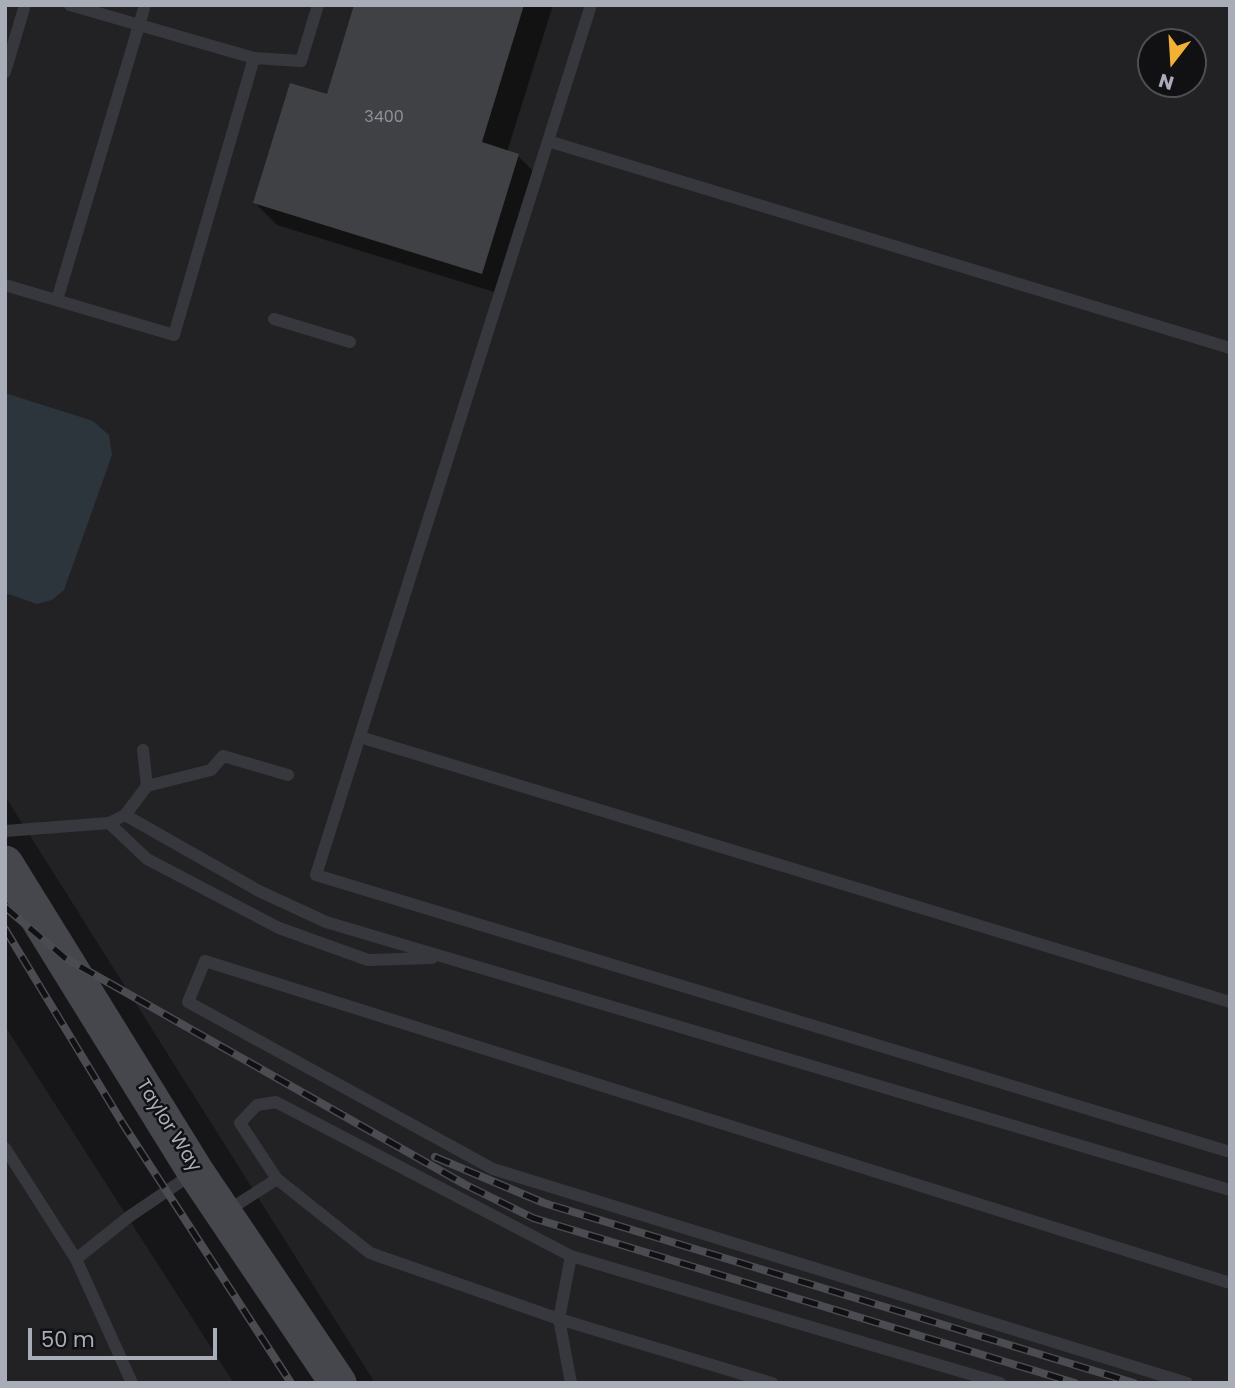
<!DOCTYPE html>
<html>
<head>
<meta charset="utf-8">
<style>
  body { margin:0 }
  #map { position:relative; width:1235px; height:1388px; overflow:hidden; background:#161618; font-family:Poppins,sans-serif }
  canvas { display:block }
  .frame { position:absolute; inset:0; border:7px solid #a8adb8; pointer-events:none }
  .north { position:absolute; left:1137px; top:28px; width:70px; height:70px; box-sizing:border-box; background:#111113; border:2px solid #4d4f55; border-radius:50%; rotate:197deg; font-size:19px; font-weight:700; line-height:28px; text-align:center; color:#a8adb8 }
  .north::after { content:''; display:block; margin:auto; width:24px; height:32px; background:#f2b134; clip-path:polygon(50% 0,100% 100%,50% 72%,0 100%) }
  .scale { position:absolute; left:28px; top:1328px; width:189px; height:32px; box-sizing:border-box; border:4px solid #a8adb8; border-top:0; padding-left:9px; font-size:21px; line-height:24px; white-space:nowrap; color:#a8adb8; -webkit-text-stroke:5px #111113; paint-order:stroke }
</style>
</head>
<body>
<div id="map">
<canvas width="1235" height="1388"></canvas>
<div class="frame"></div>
<div class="north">N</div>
<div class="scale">50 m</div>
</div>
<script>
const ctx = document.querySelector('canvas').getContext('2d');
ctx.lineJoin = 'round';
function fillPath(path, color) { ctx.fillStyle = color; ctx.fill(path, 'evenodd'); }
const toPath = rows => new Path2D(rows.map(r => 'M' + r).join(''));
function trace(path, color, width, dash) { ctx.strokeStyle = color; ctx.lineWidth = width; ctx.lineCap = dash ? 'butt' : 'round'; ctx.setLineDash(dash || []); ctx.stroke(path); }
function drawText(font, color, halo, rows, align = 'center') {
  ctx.font = font + ' Poppins,sans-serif'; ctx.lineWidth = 5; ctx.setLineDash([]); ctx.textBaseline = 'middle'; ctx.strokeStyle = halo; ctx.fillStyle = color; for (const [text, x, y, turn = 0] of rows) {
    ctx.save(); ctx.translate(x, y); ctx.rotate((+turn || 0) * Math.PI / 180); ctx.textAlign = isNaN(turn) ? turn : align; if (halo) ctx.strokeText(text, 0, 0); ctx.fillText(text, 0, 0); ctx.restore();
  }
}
fillPath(toPath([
  [5,5,1230,5,1230,1383,375,1383,5,796],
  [1151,42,1193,42,1193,84,1151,84],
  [5,1026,232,1380,234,1383,5,1383]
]), '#222225');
fillPath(toPath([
  [5,393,93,421,109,435,112,455,64,590,52,600,37,604,5,593]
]), '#2c353c');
fillPath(toPath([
  [356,5,553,5,507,152,518,156,540,178,504,295,277,225,255,203,328,97]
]), '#0007');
fillPath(toPath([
  [354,5,524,5,482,142,519,154,482,274,253,203,290,83,327,94]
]), '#404145');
trace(toPath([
  [70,5,254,58,301,61,318,5],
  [591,5,316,875,1230,1152],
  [5,72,25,5],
  [548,141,1230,348],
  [5,285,174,335,254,58],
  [57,300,145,5],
  [274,319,350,342],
  [360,737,1230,1002],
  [143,750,147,786],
  [125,815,259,891,326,922,1230,1190],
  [109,823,147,859,279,928,368,960,432,958],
  [5,831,109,823,125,815,147,786,211,770,223,756,288,775],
  [5,1148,76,1259,130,1216,192,1174],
  [227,1211,277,1179],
  [76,1259,132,1383],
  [571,1383,559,1319,571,1256],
  [772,1383,559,1319,370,1253,277,1179,240,1123,257,1105,276,1102,571,1256,1000,1383],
  [1187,1383,493,1169,188,1002,205,961,1230,1283]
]), '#37383d', 12);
trace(toPath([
  [5,864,195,1171,338,1383]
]), '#45474d', 37);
const rail = toPath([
  [5,907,65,958,464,1184,533,1218,1075,1383],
  [5,929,123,1124,291,1383],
  [435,1157,544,1203,1134,1383]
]);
trace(rail, '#4a4c52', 8);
trace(rail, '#111113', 5, [16]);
drawText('16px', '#8e929b', null, [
  ["3400",384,118]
]);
drawText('19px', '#a8adb8', '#111113', [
  ["Taylor Way",168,1126,58]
]);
</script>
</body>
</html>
